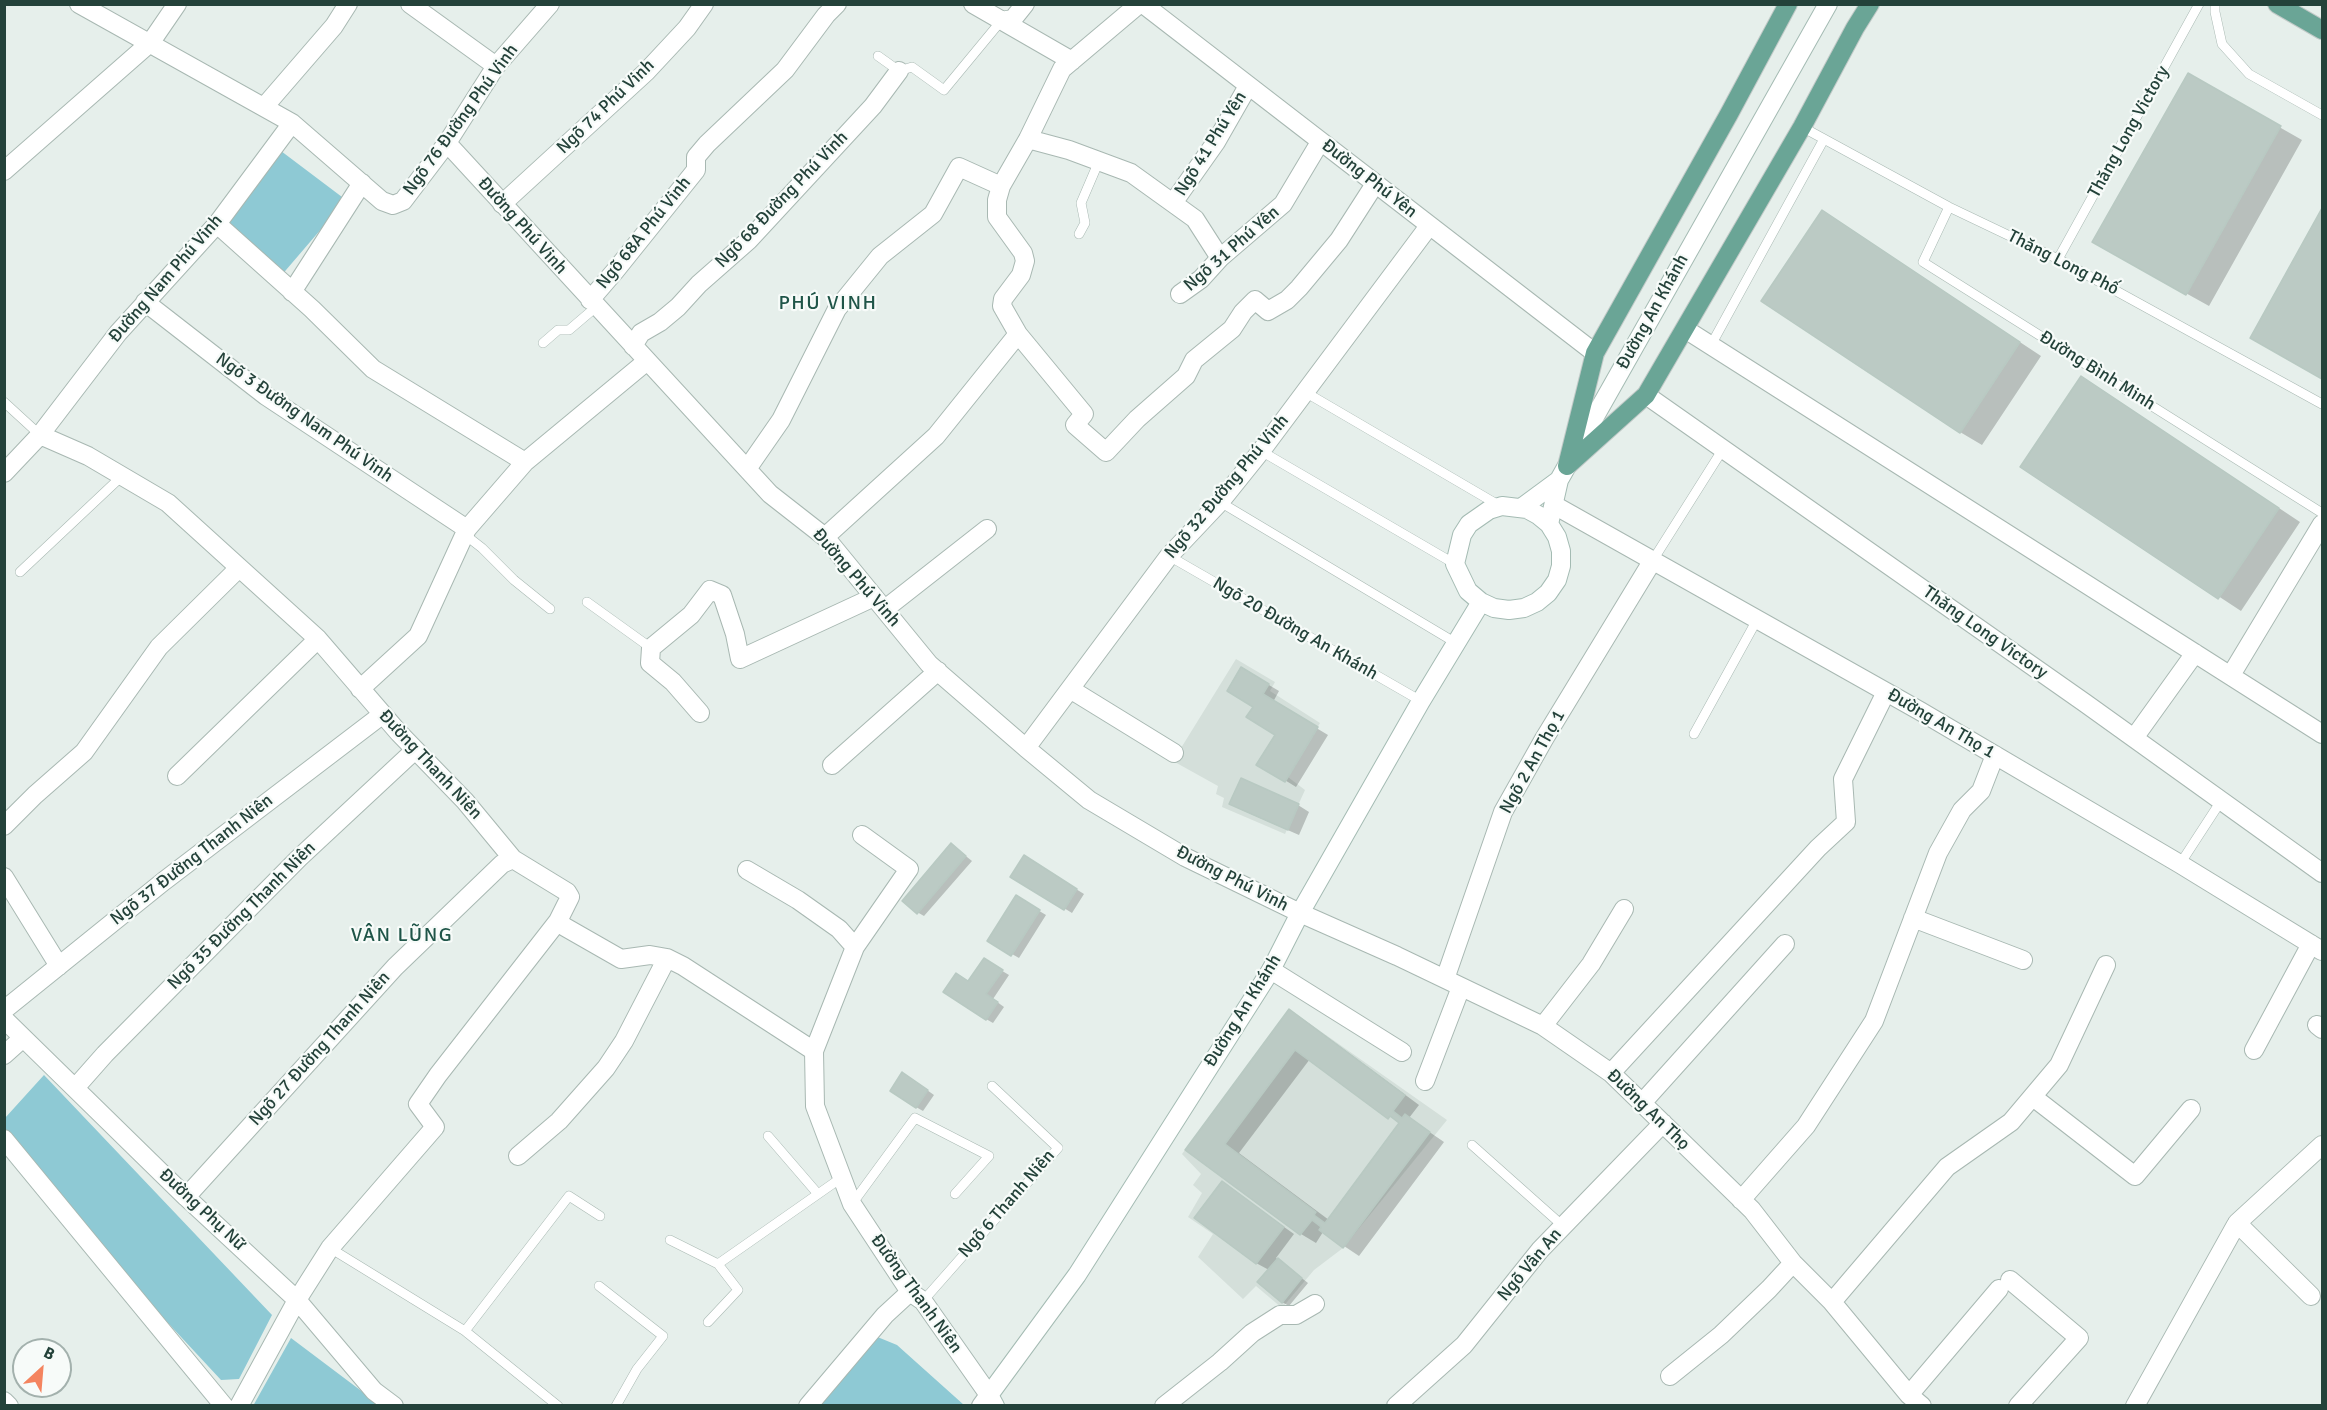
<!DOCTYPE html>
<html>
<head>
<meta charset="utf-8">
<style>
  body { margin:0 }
  #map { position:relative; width:2327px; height:1410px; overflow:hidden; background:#e6efeb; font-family:Signika,sans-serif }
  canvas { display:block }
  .frame { position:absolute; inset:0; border:6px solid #24423a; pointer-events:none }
  .north { position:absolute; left:12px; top:1338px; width:60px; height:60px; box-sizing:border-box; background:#f7fbf9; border:2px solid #a3b1ad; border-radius:50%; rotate:26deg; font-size:16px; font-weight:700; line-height:24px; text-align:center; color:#24423a }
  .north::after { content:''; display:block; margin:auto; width:21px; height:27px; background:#f4845f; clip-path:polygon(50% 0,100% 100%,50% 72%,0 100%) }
</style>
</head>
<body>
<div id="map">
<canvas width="2327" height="1410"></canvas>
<div class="frame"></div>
<div class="north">B</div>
</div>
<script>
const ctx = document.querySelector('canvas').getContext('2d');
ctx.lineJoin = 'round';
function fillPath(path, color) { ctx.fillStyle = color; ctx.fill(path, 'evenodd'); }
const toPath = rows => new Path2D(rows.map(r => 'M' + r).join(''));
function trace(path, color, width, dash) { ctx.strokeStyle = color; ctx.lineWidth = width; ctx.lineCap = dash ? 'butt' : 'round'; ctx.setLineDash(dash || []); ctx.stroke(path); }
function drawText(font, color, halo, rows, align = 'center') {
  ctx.font = font + ' Signika,sans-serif'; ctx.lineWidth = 4.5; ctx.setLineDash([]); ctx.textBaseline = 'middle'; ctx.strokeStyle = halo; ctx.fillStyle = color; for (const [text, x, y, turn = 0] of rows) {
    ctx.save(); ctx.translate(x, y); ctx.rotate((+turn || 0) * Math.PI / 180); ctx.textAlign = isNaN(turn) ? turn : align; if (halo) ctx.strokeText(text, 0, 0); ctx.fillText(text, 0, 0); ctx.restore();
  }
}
fillPath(toPath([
  [1236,659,1275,682,1270,691,1320,723,1288,777,1305,790,1285,834,1222,807,1224,798,1216,794,1218,786,1173,761],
  [1289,1009,1447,1120,1343,1248,1314,1270,1282,1308,1256,1286,1243,1299,1198,1257,1213,1234,1188,1217,1202,1193,1193,1185,1201,1174,1182,1154]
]), '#d4dfda');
fillPath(toPath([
  [281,151,346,200,280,277,223,224],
  [44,1075,272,1315,239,1379,221,1380,24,1168,5,1135,5,1118],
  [875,1336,897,1345,964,1405,808,1406],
  [291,1338,380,1405,253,1406]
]), '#8ec9d4');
fillPath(toPath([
  [2188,75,2302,140,2209,306,2094,242],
  [2322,211,2322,378,2252,338],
  [1823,212,2041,356,1982,445,1960,432],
  [2103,391,2300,522,2241,611,2022,467],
  [1242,669,1279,691,1273,702,1328,735,1296,787,1259,764,1277,734,1255,706],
  [1298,805,1309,812,1299,835,1242,810],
  [952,845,972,861,924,916,917,912],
  [1024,857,1084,894,1072,913,1012,876],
  [1016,897,1046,915,1019,958,989,941],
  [984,960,1009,975,993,999,1004,1007,993,1023,986,1019,969,983],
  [1290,1011,1304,1020,1419,1105,1409,1118,1444,1142,1359,1256,1323,1232,1316,1243,1301,1234,1187,1149],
  [1310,1059,1401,1124,1329,1220,1239,1153],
  [910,1078,934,1095,923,1111,916,1107],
  [1222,1183,1294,1234,1276,1258,1308,1283,1289,1306,1282,1302,1269,1270,1256,1263]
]), '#0003');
const building = toPath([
  [2188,73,2281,126,2186,295,2092,242,2188,73],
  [2322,208,2322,379,2250,338,2322,208],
  [1822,210,2020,342,1960,433,1761,301,1822,210],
  [2081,376,2279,508,2218,599,2020,467,2081,376],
  [1241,667,1269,684,1263,694,1318,727,1285,782,1256,765,1275,735,1246,717,1253,707,1227,691,1241,667],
  [1241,778,1299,804,1288,830,1229,804,1241,778],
  [951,843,966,856,917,914,902,901,951,843],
  [1024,855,1077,889,1064,910,1010,877,1024,855],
  [1016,895,1040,910,1011,956,987,941,1016,895],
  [984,958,1003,970,986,994,998,1002,986,1020,943,992,956,973,968,981,984,958],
  [1289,1009,1405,1095,1393,1111,1402,1118,1405,1114,1430,1132,1343,1248,1319,1230,1321,1227,1312,1220,1300,1235,1185,1150,1289,1009],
  [1295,1050,1388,1119,1390,1116,1399,1123,1325,1223,1314,1215,1316,1212,1225,1144,1295,1050],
  [902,1072,928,1090,916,1108,890,1091,902,1072],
  [1222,1181,1284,1227,1256,1264,1194,1218,1222,1181],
  [1278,1258,1302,1278,1282,1303,1257,1282,1278,1258]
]);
fillPath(building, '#bbcac4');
trace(building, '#b8c9c2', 1.5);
const lane = toPath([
  [2215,4,2215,12,2222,44,2249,74,2322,115],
  [878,56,899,71,912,67,944,90,1001,21],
  [1802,127,1949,207,2058,259,2322,404],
  [1949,207,1923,262,2322,513],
  [1079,234,1085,223,1081,203,1099,161],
  [2058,259,2199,4],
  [543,343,558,330,569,330,596,307],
  [1711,345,1824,139],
  [1305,392,1500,506],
  [4,402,40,435],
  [1261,451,1455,564],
  [1220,502,1456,643],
  [464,534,482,548,514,580,550,609],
  [1169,556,1421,701],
  [1653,560,1723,449],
  [20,572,122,476],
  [587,602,651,648],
  [1694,734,1758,618],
  [2180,864,2221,801],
  [768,1136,818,1194],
  [1472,1145,1563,1226],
  [852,1204,915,1118,989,1156,955,1194],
  [670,1240,718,1264],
  [330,1248,465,1331,558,1406],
  [599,1286,663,1336,637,1369,616,1406],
  [923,1301,1058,1148,992,1086],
  [708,1322,738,1290,718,1264,841,1178],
  [465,1331,569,1196,600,1216]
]);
const street = toPath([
  [79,4,292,123,382,201,393,205,403,201,447,143,496,66,550,4],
  [410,4,496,66],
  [973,4,1072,61],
  [1139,4,1062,69,1028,139,1001,186,997,200,997,217,1023,253,1025,261,1021,275,1003,299,1002,306,1018,334,1084,414,1075,425,1106,452,1137,419,1186,376,1194,360,1232,329,1243,312,1255,300,1268,311,1287,300,1299,288,1339,240,1375,184],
  [1143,4,1595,353],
  [1001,21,1013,19,1025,4],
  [264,107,334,26,348,4],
  [1028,139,1069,150,1131,173,1195,219,1220,258],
  [447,143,770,494,825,537,929,664,1026,748,1089,800,1185,857,1300,913,1397,956,1543,1026,1611,1073,1752,1210,1793,1263,1832,1302,1909,1395,1922,1406],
  [4,171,151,42,177,4],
  [1173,203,1216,142,1248,86],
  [502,204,646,72,687,28,704,4],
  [217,224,312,309,373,369,525,462],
  [292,292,362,183],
  [1180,294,1201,279,1220,258,1283,204,1320,142],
  [590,300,615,271,696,170,696,157,707,144,785,70,826,15,837,4],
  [145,302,266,396,467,529],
  [1685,329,2322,734],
  [633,346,641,333,660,322,678,307,699,284,749,240,873,106,899,71],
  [1646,395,2085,703,2322,873],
  [40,435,88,456,168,503,318,639,399,733,465,801,513,859,567,892,570,897,558,921,565,927,621,959,650,955,667,958,683,966,814,1051],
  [747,469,781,420,837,309,880,256,933,214,959,167,1001,186],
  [4,473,40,435,118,333,217,224,292,123],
  [1554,505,1920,711,2180,864,2322,951],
  [825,537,936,436,1018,334],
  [885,609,987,529],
  [2231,675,2322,524],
  [360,689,418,636,467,529,525,462,647,361],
  [1070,689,1174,753],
  [700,713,673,682,650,663,651,648,691,615,710,590,722,595,735,634,740,659,874,597],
  [2134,738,2195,653],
  [1026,748,1169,556,1220,502,1261,451,1429,226],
  [832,765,938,671],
  [177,776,318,639],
  [4,826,35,795,84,752,159,647,239,568],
  [862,835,909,869,855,947,814,1051,815,1106,852,1204,910,1292,923,1301,989,1395,981,1406],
  [747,870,798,900,839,929,855,947],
  [4,877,59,966],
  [1913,918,2023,960],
  [1271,970,1402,1052],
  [1445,979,1503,812,1544,739,1653,560],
  [4,1010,164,881,383,714],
  [4,1019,186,1197,297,1300,374,1391,394,1406],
  [2317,1025,2322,1029],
  [1543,1026,1591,964,1624,909],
  [2254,1050,2311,944],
  [4,1055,23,1038],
  [1611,1073,1818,848,1846,822,1843,779,1886,692],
  [1425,1081,1461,987],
  [75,1088,105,1054,299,858,415,750],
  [2033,1097,2135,1176,2191,1109],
  [1642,1103,1785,944],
  [4,1139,224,1406],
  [518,1156,559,1121,606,1068,624,1041,667,958],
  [186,1197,395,967,502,864,513,859],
  [1741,1200,1806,1126,1874,1021,1938,853,1962,810,1981,791,1995,755],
  [2237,1223,2322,1145],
  [2010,1280,2079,1338,2018,1406],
  [1832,1302,1947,1167,2011,1122,2059,1065,2106,965],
  [1670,1376,1721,1335,1769,1289,1793,1263],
  [1909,1395,1999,1289],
  [4,1401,9,1406],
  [239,1406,297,1300,330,1248,435,1127,418,1104,438,1075,558,921],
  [808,1406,885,1315,910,1292],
  [1164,1406,1220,1362,1252,1333,1280,1315,1296,1315,1315,1304],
  [1396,1406,1464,1345,1540,1250,1663,1123],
  [2135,1406,2237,1223,2311,1296]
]);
const secondary = toPath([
  [1502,506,1527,509,1538,515,1549,524,1557,537,1561,551,1561,566,1557,580,1548,593,1537,602,1524,608,1509,610,1494,608,1481,602,1468,591,1455,564,1462,535,1469,524,1489,510,1502,506],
  [1521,508,1559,480],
  [1549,524,1559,480,1828,4],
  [995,1406,989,1395,1077,1275,1271,970,1300,913,1421,701,1481,602]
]);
const primary = toPath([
  [2277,4,2322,30],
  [1567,466,1646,395,1802,127,1855,28,1870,4],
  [1567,466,1595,353,1729,114,1788,4]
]);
trace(lane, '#a8b8b2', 10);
trace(street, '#a8b8b2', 20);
trace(secondary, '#a4bbb3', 20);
trace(primary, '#c2cac8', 20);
trace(lane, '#fff', 9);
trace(street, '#fff', 18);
trace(secondary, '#fff', 18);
trace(primary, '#6aa596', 18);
drawText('18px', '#24423a', '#f7fbf9', [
  ["Ngõ 74 Phú Vinh",606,107,-44],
  ["Ngõ 76 Đường Phú Vinh",461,120,-54],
  ["Thăng Long Victory",2129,132,-61],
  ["Ngõ 41 Phú Yên",1211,144,-58],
  ["Đường Phú Yên",1369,179,38],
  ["Ngõ 68 Đường Phú Vinh",782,200,-46],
  ["Đường Phú Vinh",522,226,48],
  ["Ngõ 68A Phú Vinh",644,233,-51],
  ["Ngõ 31 Phú Yên",1232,249,-41],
  ["Thăng Long Phố",2063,263,27],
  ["Đường Nam Phú Vinh",166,279,-49],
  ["Đường An Khánh",1653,312,-61],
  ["Đường Bình Minh",2097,371,32],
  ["Ngõ 3 Đường Nam Phú Vinh",304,418,35],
  ["Ngõ 32 Đường Phú Vinh",1227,487,-50],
  ["Đường Phú Vinh",856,578,49],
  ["Ngõ 20 Đường An Khánh",1295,629,30],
  ["Thăng Long Victory",1985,633,35],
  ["Đường An Thọ 1",1941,724,30],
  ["Ngõ 2 An Thọ 1",1533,762,-61],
  ["Đường Thanh Niên",430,765,47],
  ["Ngõ 37 Đường Thanh Niên",192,860,-38],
  ["Đường Phú Vinh",1232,879,27],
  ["Ngõ 35 Đường Thanh Niên",242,916,-45],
  ["Đường An Khánh",1243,1011,-58],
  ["Ngõ 27 Đường Thanh Niên",320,1049,-48],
  ["Đường An Thọ",1648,1110,44],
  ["Ngõ 6 Thanh Niên",1007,1204,-49],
  ["Đường Phụ Nữ",202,1210,43],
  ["Ngõ Vân An",1530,1265,-50],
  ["Đường Thanh Niên",916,1294,54]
]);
ctx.letterSpacing = '1.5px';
drawText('20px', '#1f5548', '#f7fbf9', [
  ["PHÚ VINH",828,304],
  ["VÂN LŨNG",402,936]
]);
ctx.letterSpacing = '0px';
</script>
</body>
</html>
